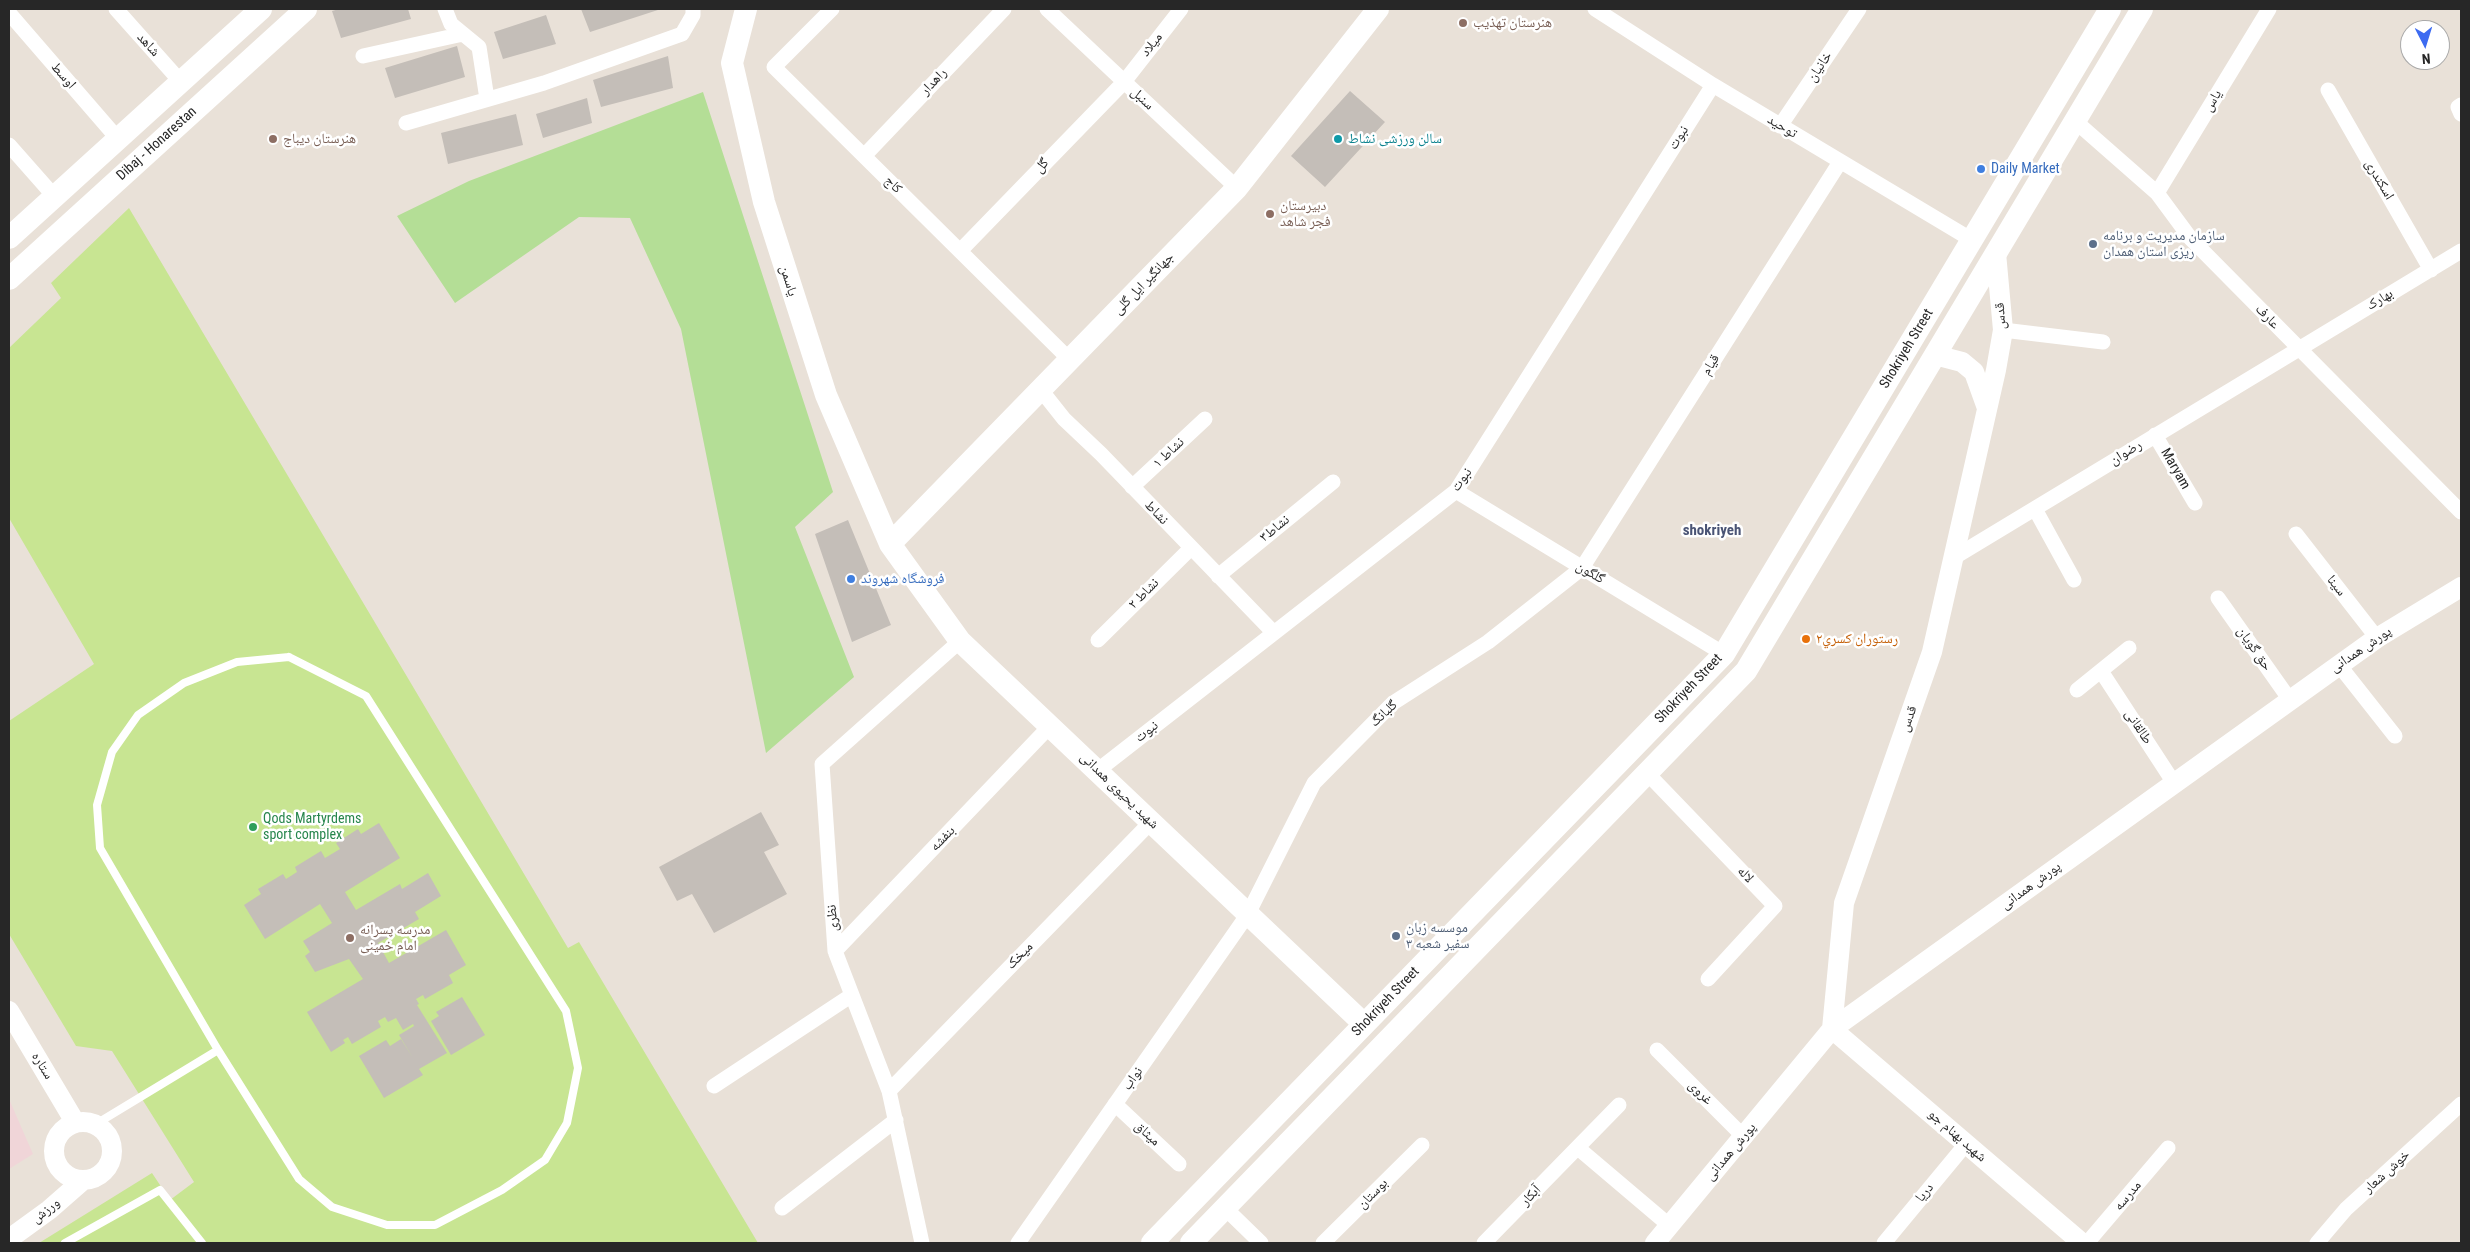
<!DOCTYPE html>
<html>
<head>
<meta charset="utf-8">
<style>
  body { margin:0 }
  #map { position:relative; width:2470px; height:1252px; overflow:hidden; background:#e9e1d8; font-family:"Roboto Condensed",sans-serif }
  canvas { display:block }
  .frame { position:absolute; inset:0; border:10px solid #272727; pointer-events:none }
  .north { position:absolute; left:2400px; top:20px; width:50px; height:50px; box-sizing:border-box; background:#fff; border:1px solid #a9a9a9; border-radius:50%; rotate:175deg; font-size:14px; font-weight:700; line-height:20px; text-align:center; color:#272727 }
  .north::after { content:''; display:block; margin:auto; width:18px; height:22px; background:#3d6bf1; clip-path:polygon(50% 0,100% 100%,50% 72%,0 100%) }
</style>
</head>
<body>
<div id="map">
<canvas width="2470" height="1252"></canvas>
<div class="frame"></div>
<div class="north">N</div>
</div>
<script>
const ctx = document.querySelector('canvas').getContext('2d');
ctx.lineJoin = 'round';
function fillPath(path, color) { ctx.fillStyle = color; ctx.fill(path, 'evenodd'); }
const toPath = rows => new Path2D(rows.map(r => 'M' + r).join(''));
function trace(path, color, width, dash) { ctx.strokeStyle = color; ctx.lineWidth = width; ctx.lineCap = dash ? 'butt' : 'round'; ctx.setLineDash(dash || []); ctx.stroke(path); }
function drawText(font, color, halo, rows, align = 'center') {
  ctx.font = font + ' "Roboto Condensed","Noto Naskh Arabic",sans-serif'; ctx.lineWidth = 5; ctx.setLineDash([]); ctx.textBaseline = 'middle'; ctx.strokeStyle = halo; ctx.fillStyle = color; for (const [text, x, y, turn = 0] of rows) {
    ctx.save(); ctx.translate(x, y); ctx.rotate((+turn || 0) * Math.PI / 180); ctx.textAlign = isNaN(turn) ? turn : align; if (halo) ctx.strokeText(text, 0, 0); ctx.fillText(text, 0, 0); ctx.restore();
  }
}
fillPath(toPath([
  [9,1099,33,1154,9,1169]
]), '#f0d5d8');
fillPath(toPath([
  [703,92,833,492,795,527,854,677,766,753,681,329,630,218,579,217,455,303,397,216,469,181]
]), '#b4de96');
fillPath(toPath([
  [129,208,568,948,579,942,758,1243,39,1243,152,1173,170,1200,194,1182,112,1051,76,1046,9,934,9,721,94,664,9,518,9,348,61,298,51,283]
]), '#c8e592');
fillPath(toPath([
  [339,9,408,9,411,19,341,38,332,11],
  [581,9,661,9,590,32],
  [546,15,556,44,503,59,494,32],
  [457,46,465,77,395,98,385,68],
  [668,56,673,88,601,107,593,80],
  [1350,91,1385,122,1325,187,1291,156],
  [587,98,592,123,543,138,536,114],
  [516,114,523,145,448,164,441,133],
  [848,520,891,625,852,642,815,534],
  [761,812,779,845,764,852,787,894,714,933,692,894,677,901,659,867],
  [379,823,400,858,345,892,356,910,400,884,402,889,428,873,441,896,415,912,419,919,378,943,389,963,446,930,466,965,449,975,453,983,425,999,423,995,416,999,419,1004,417,1005,447,1053,419,1069,423,1075,384,1098,359,1056,386,1040,390,1046,401,1039,413,1058,399,1035,414,1026,413,1024,403,1030,396,1018,388,1022,385,1017,378,1021,381,1027,352,1044,348,1037,343,1040,345,1043,331,1052,307,1012,363,979,349,959,315,972,305,956,310,952,303,941,332,923,320,904,265,939,244,905,261,894,258,889,283,874,286,879,297,872,295,867,321,851,325,858,340,849,336,843,358,829,361,834],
  [462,997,485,1035,451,1055,431,1021,439,1016,436,1012]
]), '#c4beb8');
trace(toPath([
  [289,657,366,696,566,1011,578,1068,567,1123,545,1160,502,1190,435,1225,387,1225,332,1207,299,1179,218,1050,100,848,97,805,112,752,138,715,184,683,237,662,289,657],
  [96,1124,218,1050],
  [65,1243,160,1190,202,1243]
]), '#fff', 8);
trace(toPath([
  [116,9,181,82],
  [445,9,451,24,479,47,487,99],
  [832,9,774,67,1070,360],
  [1047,9,1237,188],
  [1595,9,1713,85,1972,240],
  [9,13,118,139],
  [363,56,463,34],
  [2328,90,2431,270],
  [2461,105,2458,107,2461,114],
  [2075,121,2157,193,2191,239,2461,512],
  [406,123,544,83,682,34,693,15,693,9],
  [1780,126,1859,9],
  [9,145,54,196],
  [864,156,1004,9],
  [2157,193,2269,9],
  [960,251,1124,82,1181,9],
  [2003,330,2103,342],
  [1041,390,1064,419,1101,454,1274,633],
  [2155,435,2195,503],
  [1132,487,1205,419],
  [1456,491,1724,654],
  [2035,509,2074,580],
  [2296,534,2377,638],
  [1953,558,2461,251],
  [1218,576,1333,482],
  [2218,598,2290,700],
  [1098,640,1191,548],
  [2339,665,2395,736],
  [2101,671,2174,783],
  [2077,690,2129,648],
  [1097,771,1456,491,1713,85],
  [1647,773,1775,906,1708,979],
  [835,951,1050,726],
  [1657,1050,1744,1137],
  [714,1086,852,995],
  [889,1091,1151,822],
  [1115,1104,1179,1164],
  [1578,1148,1670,1226],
  [782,1208,896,1120],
  [1225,1208,1261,1243],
  [922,1243,889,1091,835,951,822,764,960,641],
  [1018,1243,1248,914,1314,783,1393,703,1488,642,1582,568,1840,162],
  [1323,1243,1422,1145],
  [1484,1243,1619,1105],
  [1884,1243,1966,1144],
  [2087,1243,2168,1148],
  [2317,1243,2346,1209,2461,1104]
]), '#fff', 15);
trace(toPath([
  [1935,355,1962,362,1974,372,1987,408],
  [9,1011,75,1122],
  [1832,1029,1844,903,1932,652,1996,370,2003,330,1996,253],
  [1832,1029,2082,1243],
  '54 1151a29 29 0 1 1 58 0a29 29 0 1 1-58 0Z',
  [9,1239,49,1210,81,1182],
  [1655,1243,1832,1029,2377,638,2461,587]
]), '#fff', 20);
trace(toPath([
  [746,9,732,63,764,202,826,395,890,544,960,641,1364,1024],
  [9,238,261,9],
  [9,279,306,9],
  [890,544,1237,188,1378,9],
  [1152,1243,1724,654,2110,9],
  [1191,1243,1746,671,2142,9]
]), '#fff', 22);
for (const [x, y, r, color] of [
  [1463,23,5,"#8d6e63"],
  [273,139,5,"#8d6e63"],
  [1338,139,5,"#0f9aa8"],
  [1981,169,5,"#3f7fe0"],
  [1270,214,5,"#8d6e63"],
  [2093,244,5,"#5c6f8a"],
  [851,579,5,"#3f7fe0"],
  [1806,639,5,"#e8710a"],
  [253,827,5,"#2e9e5b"],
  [1396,936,5,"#5c6f8a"],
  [350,938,5,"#8d6e63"]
]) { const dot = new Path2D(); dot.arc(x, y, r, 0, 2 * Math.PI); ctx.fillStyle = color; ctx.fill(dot); trace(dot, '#fff', 2); }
drawText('14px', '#785e54', '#fff', [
  ["هنرستان تهذیب",1473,23],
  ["هنرستان دیباج",283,139],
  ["دبیرستان",1280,206],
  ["فجر شاهد",1280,222],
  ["مدرسه پسرانه",360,930],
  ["امام خمینی",360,946]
], 'left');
drawText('14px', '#272727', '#fff', [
  ["شاهد",148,45,48],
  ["میلاد",1152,45,-52],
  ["خانیان",1820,67,-56],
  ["اوسط",63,76,49],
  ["راهدار",934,82,-46],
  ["سنبل",1142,99,44],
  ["یاس",2213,101,-59],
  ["توحید",1782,127,31],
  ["نبوت",1679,138,-58],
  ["Dibaj - Honarestan",157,144,-42],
  ["گل",1042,166,-46],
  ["اسکندری",2379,180,60],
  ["کاج",893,185,45],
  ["یاسمن",788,281,73],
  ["جهانگیر ایل گلی",1144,284,-46],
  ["بهارک",2380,300,-31],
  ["قدس",2001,316,-93],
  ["عارف",2267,317,46],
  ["Shokriyeh Street",1907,349,-59],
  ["قیام",1711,365,-58],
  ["نشاط ۱",1169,453,-43],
  ["رضوان",2126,453,-31],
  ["Maryam",2175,469,60],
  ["نبوت",1462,480,-54],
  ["نشاط",1156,513,46],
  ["نشاط۳",1275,529,-39],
  ["گلگون",1590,573,31],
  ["سینا",2336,586,52],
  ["نشاط ۲",1144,594,-45],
  ["حق گویان",2254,649,55],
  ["پورش همدانی",2361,650,-34],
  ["Shokriyeh Street",1689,689,-46],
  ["گلبانگ",1384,714,-43],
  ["قدس",1909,719,-70],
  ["طالقانی",2138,727,57],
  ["نبوت",1147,732,-38],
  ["شهید یحیوی همدانی",1119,791,44],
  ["بنفشه",943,839,-46],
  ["لاله",1745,875,46],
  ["پورش همدانی",2031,886,-36],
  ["نظری",833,918,-94],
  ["میخک",1020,956,-46],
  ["Shokriyeh Street",1386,1002,-46],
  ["ستاره",42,1066,59],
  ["نواب",1133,1079,-55],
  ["غروی",1700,1093,45],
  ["میثاق",1147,1134,43],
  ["شهید بهنام جو",1957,1136,41],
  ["پورش همدانی",1731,1152,-50],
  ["خوش شعار",2387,1172,-42],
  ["دریا",1925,1193,-51],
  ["بوستان",1373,1194,-45],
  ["آبکار",1531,1196,-46],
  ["مدرسه",2128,1196,-50],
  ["ورزش",46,1211,-38]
]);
drawText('14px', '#0d838f', '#fff', [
  ["سالن ورزشی نشاط",1348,139]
], 'left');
drawText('14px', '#366cbe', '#fff', [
  ["Daily Market",1991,169],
  ["فروشگاه شهروند",861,579]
], 'left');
drawText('14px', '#4e5e75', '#fff', [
  ["سازمان مدیریت و برنامه",2103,236],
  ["ریزی استان همدان",2103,252],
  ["موسسه زبان",1406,928],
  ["سفیر شعبه ۳",1406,944]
], 'left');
drawText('14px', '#c56008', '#fff', [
  ["رستوران کسري٢",1816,639]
], 'left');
drawText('14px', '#27864d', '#fff', [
  ["Qods Martyrdems",263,819],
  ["sport complex",263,835]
], 'left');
drawText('bold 15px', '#4a5475', '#fff', [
  ["shokriyeh",1712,531]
]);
</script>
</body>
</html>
